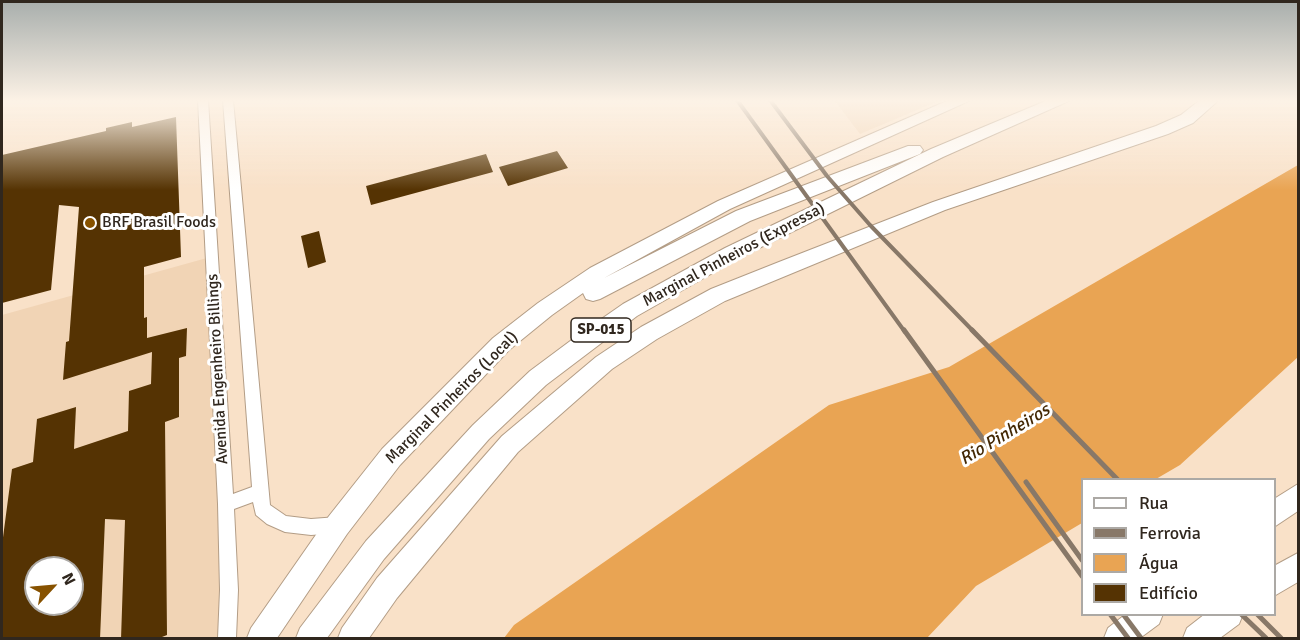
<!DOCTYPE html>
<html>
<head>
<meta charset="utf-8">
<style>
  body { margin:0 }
  #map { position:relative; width:1300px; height:640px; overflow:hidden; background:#f9e1c8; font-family:Signika,sans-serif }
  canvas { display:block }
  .frame { position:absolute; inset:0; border:3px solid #30271e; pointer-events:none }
  .legend { position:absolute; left:1081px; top:478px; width:195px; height:138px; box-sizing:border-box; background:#fff; border:2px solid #aca9a5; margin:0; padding:8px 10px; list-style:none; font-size:18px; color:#30271e }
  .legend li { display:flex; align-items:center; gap:12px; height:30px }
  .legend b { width:30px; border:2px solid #aca9a5 }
  .north { position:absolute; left:24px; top:556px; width:60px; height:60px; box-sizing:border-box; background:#fff; border:2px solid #aca9a5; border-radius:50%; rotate:64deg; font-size:16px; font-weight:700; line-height:24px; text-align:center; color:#30271e }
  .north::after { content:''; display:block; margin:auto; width:21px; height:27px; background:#875200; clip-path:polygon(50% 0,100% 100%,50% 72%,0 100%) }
</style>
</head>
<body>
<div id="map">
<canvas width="1300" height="640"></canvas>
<div class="frame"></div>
<ul class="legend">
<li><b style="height:8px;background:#fff"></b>Rua</li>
<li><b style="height:8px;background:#887868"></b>Ferrovia</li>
<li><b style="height:16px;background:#e9a453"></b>Água</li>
<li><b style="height:16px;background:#553303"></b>Edifício</li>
</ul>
<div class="north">N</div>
</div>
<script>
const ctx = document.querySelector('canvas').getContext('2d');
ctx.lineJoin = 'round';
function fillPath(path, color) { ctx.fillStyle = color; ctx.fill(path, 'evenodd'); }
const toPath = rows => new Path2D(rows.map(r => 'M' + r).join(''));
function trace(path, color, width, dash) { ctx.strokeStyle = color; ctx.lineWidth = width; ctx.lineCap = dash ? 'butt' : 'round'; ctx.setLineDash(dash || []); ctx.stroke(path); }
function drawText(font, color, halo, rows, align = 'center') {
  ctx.font = font + ' Signika,sans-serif'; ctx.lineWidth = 6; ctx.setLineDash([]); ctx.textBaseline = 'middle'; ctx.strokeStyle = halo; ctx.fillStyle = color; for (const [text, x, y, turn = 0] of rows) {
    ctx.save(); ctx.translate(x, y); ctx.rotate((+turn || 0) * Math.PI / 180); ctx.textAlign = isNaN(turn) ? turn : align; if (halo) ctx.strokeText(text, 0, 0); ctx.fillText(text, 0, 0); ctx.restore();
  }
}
fillPath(toPath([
  [834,100,941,100,860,134],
  [214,256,231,638,2,638,2,315],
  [36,568,72,568,72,604,36,604]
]), '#f1d4b5');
fillPath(toPath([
  [1298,165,1298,357,1180,465,1156,479,1082,480,1082,523,976,586,927,638,504,638,514,625,829,405,949,367]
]), '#e9a453');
fillPath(toPath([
  [176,117,181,257,144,267,144,318,147,317,147,338,187,328,186,356,179,358,179,417,165,422,167,635,157,639,121,639,125,520,105,519,100,639,2,639,2,545,12,469,33,462,37,419,76,407,74,449,128,431,129,391,151,384,152,352,63,380,66,342,69,341,79,207,59,205,51,290,2,303,2,155,106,131,106,128,132,122,132,127],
  [36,568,72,568,72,604,36,604],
  [557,151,568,168,508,186,499,167],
  [486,154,493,172,371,205,366,186],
  [319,231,326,262,308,268,301,236]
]), '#553303');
const minor = toPath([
  [198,100,208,100,233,494,252,487,223,100,233,100,270,505,286,516,311,519,338,517,344,519,346,525,344,531,338,533,311,535,285,532,267,524,256,515,253,502,234,509,238,590,236,638,218,638,220,590,218,504,198,100]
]);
const highway = toPath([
  [949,100,971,100,730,209,604,278,736,211,908,146,920,146,923,150,920,154,750,221,600,299,593,301,586,299,583,293,552,315,509,350,400,465,347,534,277,638,247,638,251,628,329,516,382,449,493,338,538,303,590,268,718,201,949,100],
  [1048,100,1071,100,943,157,739,258,637,316,546,385,489,439,384,559,327,638,296,638,300,628,366,541,473,425,530,371,577,336,623,304,725,248,931,149,1048,100],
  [1200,100,1219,100,1193,123,1168,134,945,210,725,301,657,339,612,369,518,452,397,598,369,638,338,638,342,628,377,578,502,436,596,357,641,327,711,289,779,262,933,202,1156,126,1181,115,1200,100],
  [1298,484,1298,511,1274,527,1274,499,1298,484],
  [1298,553,1298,582,1274,596,1274,566,1298,553],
  [1126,614,1163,614,1159,624,1140,638,1104,638,1108,628,1126,614],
  [1205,614,1243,614,1239,624,1220,638,1183,638,1187,628,1205,614]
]);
trace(minor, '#b39d86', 2);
trace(highway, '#b39d86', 2);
fillPath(minor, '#fff');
fillPath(highway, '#fff');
trace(toPath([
  [737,100,905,332],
  [770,100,827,176,870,225,974,332]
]), '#887868', 4);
trace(toPath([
  [904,330,1082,576],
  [972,330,1118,480],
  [1026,482,1082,560],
  [1110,614,1128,638],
  [1123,614,1141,638],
  [1241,614,1266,638],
  [1257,614,1281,638]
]), '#887868', 5);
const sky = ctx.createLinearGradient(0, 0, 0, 190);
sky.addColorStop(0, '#a8aeac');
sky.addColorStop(0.53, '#fcf2e6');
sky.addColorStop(1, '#fcf2e600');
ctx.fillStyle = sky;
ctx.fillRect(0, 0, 1300, 190);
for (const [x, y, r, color] of [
  [90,223,6,"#875200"]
]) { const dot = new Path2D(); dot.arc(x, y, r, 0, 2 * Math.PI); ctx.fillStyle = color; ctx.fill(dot); trace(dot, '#fff', 2); }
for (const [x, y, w] of [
  [601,330,60]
]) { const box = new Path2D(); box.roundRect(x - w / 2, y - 12, w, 24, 4.5); ctx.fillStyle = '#fff'; ctx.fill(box); trace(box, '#30271e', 1.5); }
drawText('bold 15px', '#30271e', null, [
  ["SP-015",601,330]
]);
drawText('16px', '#30271e', '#fff', [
  ["BRF Brasil Foods",102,223]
], 'left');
drawText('16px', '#30271e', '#fff', [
  ["Marginal Pinheiros (Expressa)",734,255,-28],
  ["Avenida Engenheiro Billings",218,369,-93],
  ["Marginal Pinheiros (Local)",452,398,-45]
]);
drawText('italic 18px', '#432804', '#fff', [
  ["Rio Pinheiros",1005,435,-31]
]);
</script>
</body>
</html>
